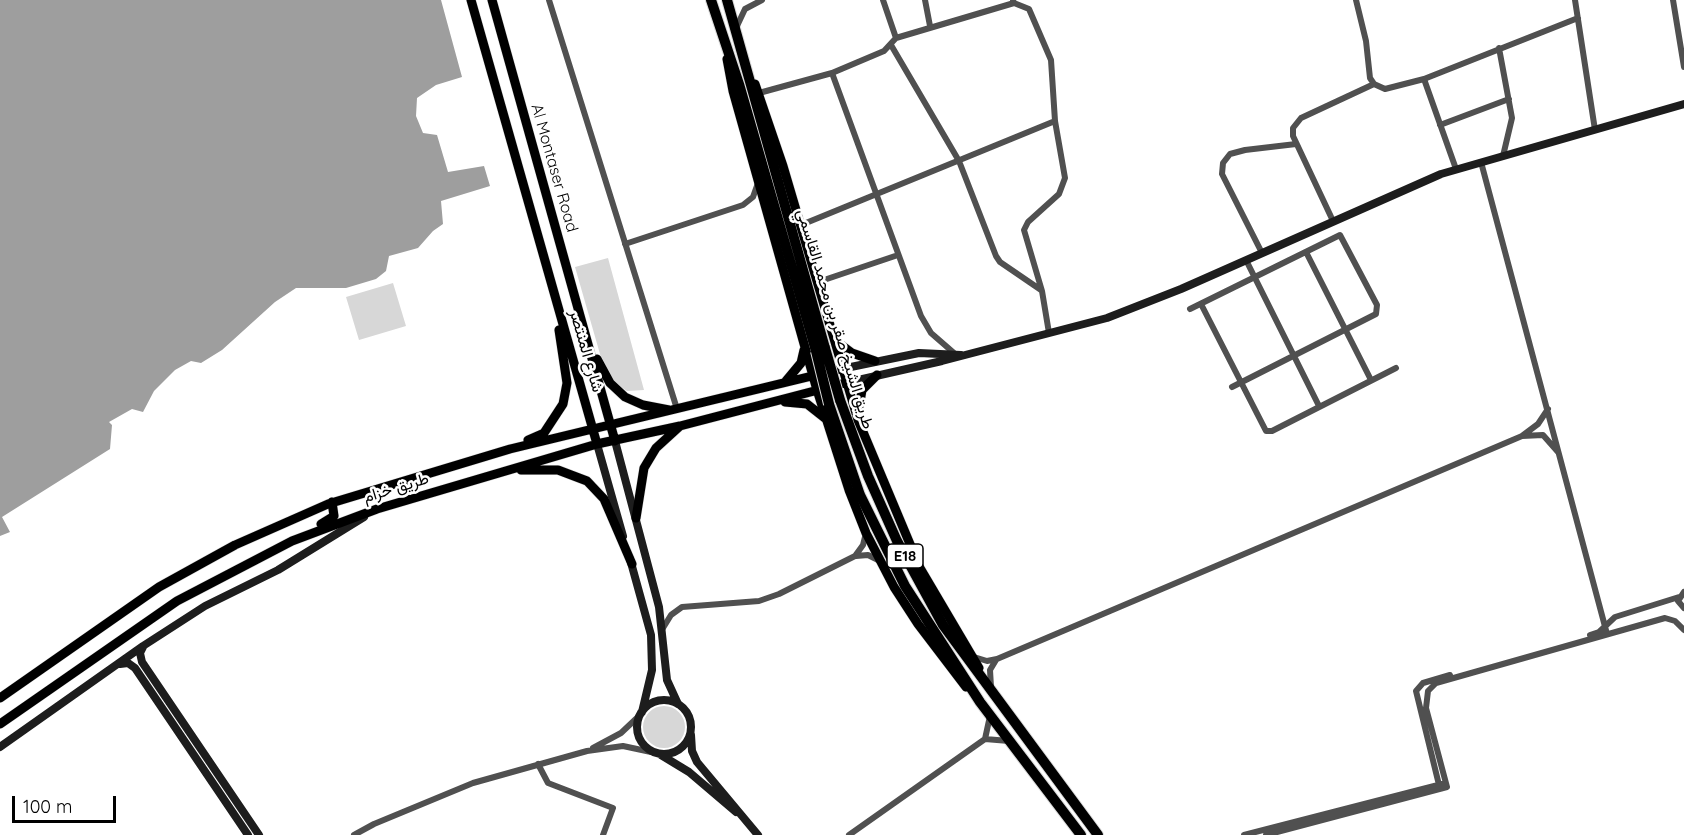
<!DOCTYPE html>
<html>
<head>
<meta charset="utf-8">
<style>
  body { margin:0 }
  #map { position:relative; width:1684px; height:835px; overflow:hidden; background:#fff; font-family:Quicksand,sans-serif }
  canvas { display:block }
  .scale { position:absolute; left:12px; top:796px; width:104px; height:27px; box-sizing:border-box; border:3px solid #000; border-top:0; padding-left:8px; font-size:18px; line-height:21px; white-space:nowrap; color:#000; -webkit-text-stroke:4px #fff; paint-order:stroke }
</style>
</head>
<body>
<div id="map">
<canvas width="1684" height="835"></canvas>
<div class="scale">100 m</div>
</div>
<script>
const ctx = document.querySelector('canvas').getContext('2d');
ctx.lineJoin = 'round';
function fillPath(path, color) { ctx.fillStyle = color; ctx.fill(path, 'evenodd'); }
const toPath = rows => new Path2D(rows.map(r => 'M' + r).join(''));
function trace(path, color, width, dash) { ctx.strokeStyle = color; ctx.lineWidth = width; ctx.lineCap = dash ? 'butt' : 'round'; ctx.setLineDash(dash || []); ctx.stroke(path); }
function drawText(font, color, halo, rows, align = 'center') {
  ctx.font = font + ' Quicksand,Vazirmatn,sans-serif'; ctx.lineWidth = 5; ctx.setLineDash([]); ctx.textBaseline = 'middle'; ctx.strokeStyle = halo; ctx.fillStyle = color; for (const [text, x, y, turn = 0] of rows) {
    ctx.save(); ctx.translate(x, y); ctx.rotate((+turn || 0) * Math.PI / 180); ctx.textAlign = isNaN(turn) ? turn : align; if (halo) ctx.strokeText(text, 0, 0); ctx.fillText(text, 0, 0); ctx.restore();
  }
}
fillPath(toPath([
  [608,258,644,390,627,391,613,382,604,368,575,267],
  [393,283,406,326,359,340,346,297],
  '643 727a21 21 0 1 1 42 0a21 21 0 1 1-42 0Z'
]), '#d7d7d7');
fillPath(toPath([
  [0,0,441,0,462,77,436,85,417,98,416,116,423,133,437,135,448,172,484,166,490,186,441,201,443,224,433,231,418,248,389,256,386,271,376,279,346,288,296,288,275,302,222,350,201,363,191,361,175,370,154,391,143,412,132,409,109,422,112,425,110,449,2,517,10,532,0,536]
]), '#9e9e9e');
const primary = toPath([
  [471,0,597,444],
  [492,0,615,441],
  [727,59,733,91,817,390,849,490,866,533,894,587,918,624,966,687],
  [755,84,783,166,858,420,920,568,979,668],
  [836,341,852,353,875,361],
  [597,359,610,383,625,397,643,405,669,410],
  [786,381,801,363,804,350],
  [785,402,807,404,826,419],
  [858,414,862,390,877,375],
  [528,440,544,433,563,404,567,383,559,330],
  [521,470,558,470,587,481,604,499,632,564],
  [636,518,644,468,656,448,679,427],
  [321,524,334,516,332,502],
  [0,698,159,587,235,545,328,504,510,449,841,369],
  [0,724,177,601,292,541,377,509,597,444,680,426,845,383]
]);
const highway = toPath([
  [711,0,739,84,816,351],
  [727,0,825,348],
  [840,400,868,476,897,541,943,625,1098,835],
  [829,404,860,495,905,586,980,702,1081,835]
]);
trace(primary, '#dbdbdb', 10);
trace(highway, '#dbdbdb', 12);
trace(toPath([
  [549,0,677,409],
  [883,0,896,38],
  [925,0,930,26],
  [1013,0,1014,3,1029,9,1051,60,1055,121,1065,178,1059,194,1028,222,1024,230,1042,291,1049,333],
  [1356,0,1366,41,1370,78,1374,84,1385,89,1424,79,1578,18],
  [1575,0,1595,130],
  [1673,0,1684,67],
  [737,26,745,9,762,0],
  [891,45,959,161,996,256,1000,262,1041,290],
  [1499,48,1512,118,1503,156],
  [832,73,921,316,931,333,954,353],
  [1424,79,1456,169],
  [759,93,832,73,884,51,896,38,1014,3],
  [1440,125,1509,99],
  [1481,162,1607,634],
  [1333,221,1293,136,1293,128,1301,118,1374,84],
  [801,225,1055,121],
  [625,244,743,205,753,197,758,183],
  [1306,252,1371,380],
  [1262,253,1222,174,1223,163,1230,154,1245,150,1296,144],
  [1246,260,1319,406],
  [818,282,898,255],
  [1201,304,1266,431,1272,431,1396,368],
  [1190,309,1340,235,1377,305,1376,314,1232,387],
  [1522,436,1543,435,1558,452],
  [856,556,868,555,880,561],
  [1684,592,1678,601,1684,608],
  [663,628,671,615,682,607,759,601,779,594,855,556,863,545,866,533],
  [1590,635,1599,632,1615,617,1679,597],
  [974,657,987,661,997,659,1522,436,1538,424,1548,409],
  [991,687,990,670,996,660],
  [985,739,990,716],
  [593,748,621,733,639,716],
  [538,764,548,783,613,808,603,835],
  [1440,789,1416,691,1423,683,1450,675],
  [354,835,374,824,473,783,587,751,623,746,651,752],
  [849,835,985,739,1009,741],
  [1244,835,1442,784],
  [1266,835,1447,787,1426,708,1428,691,1436,683,1665,618,1675,621,1684,630]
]), '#505050', 6);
trace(toPath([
  [841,369,919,353,961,355],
  [845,383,942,361,1107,318,1181,289,1441,174,1684,104],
  [615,441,659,607,667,680,678,704],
  [597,444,623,536],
  [630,559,651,635,652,670,642,712],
  [143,647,140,653,142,662,259,835],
  [120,664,128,663,135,668,248,835],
  '637 727a27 27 0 1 1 54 0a27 27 0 1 1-54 0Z',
  [691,735,692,751,697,762,758,835],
  [0,747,143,646,205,606,278,570,364,517],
  [661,755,689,772,736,812]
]), '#1d1d1d', 8);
trace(primary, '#000', 9);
trace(highway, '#000', 10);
const highwayBridge = toPath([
  [825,348,840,400],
  [816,351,829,404]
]);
trace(highwayBridge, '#dbdbdb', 12, []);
trace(highwayBridge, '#000', 10);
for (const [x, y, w] of [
  [905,556,36]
]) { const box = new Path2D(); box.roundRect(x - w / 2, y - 12, w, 24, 4.5); ctx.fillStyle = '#fff'; ctx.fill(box); trace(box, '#000', 1.5); }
drawText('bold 15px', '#000', null, [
  ["E18",905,556]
]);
drawText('16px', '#000', '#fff', [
  ["Al Montaser Road",554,168,74],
  ["طريق الشيخ صقر بن محمد القاسمي",835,319,73],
  ["شارع المنتصر",586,351,74],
  ["طريق خزام",396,488,-17]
]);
</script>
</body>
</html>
